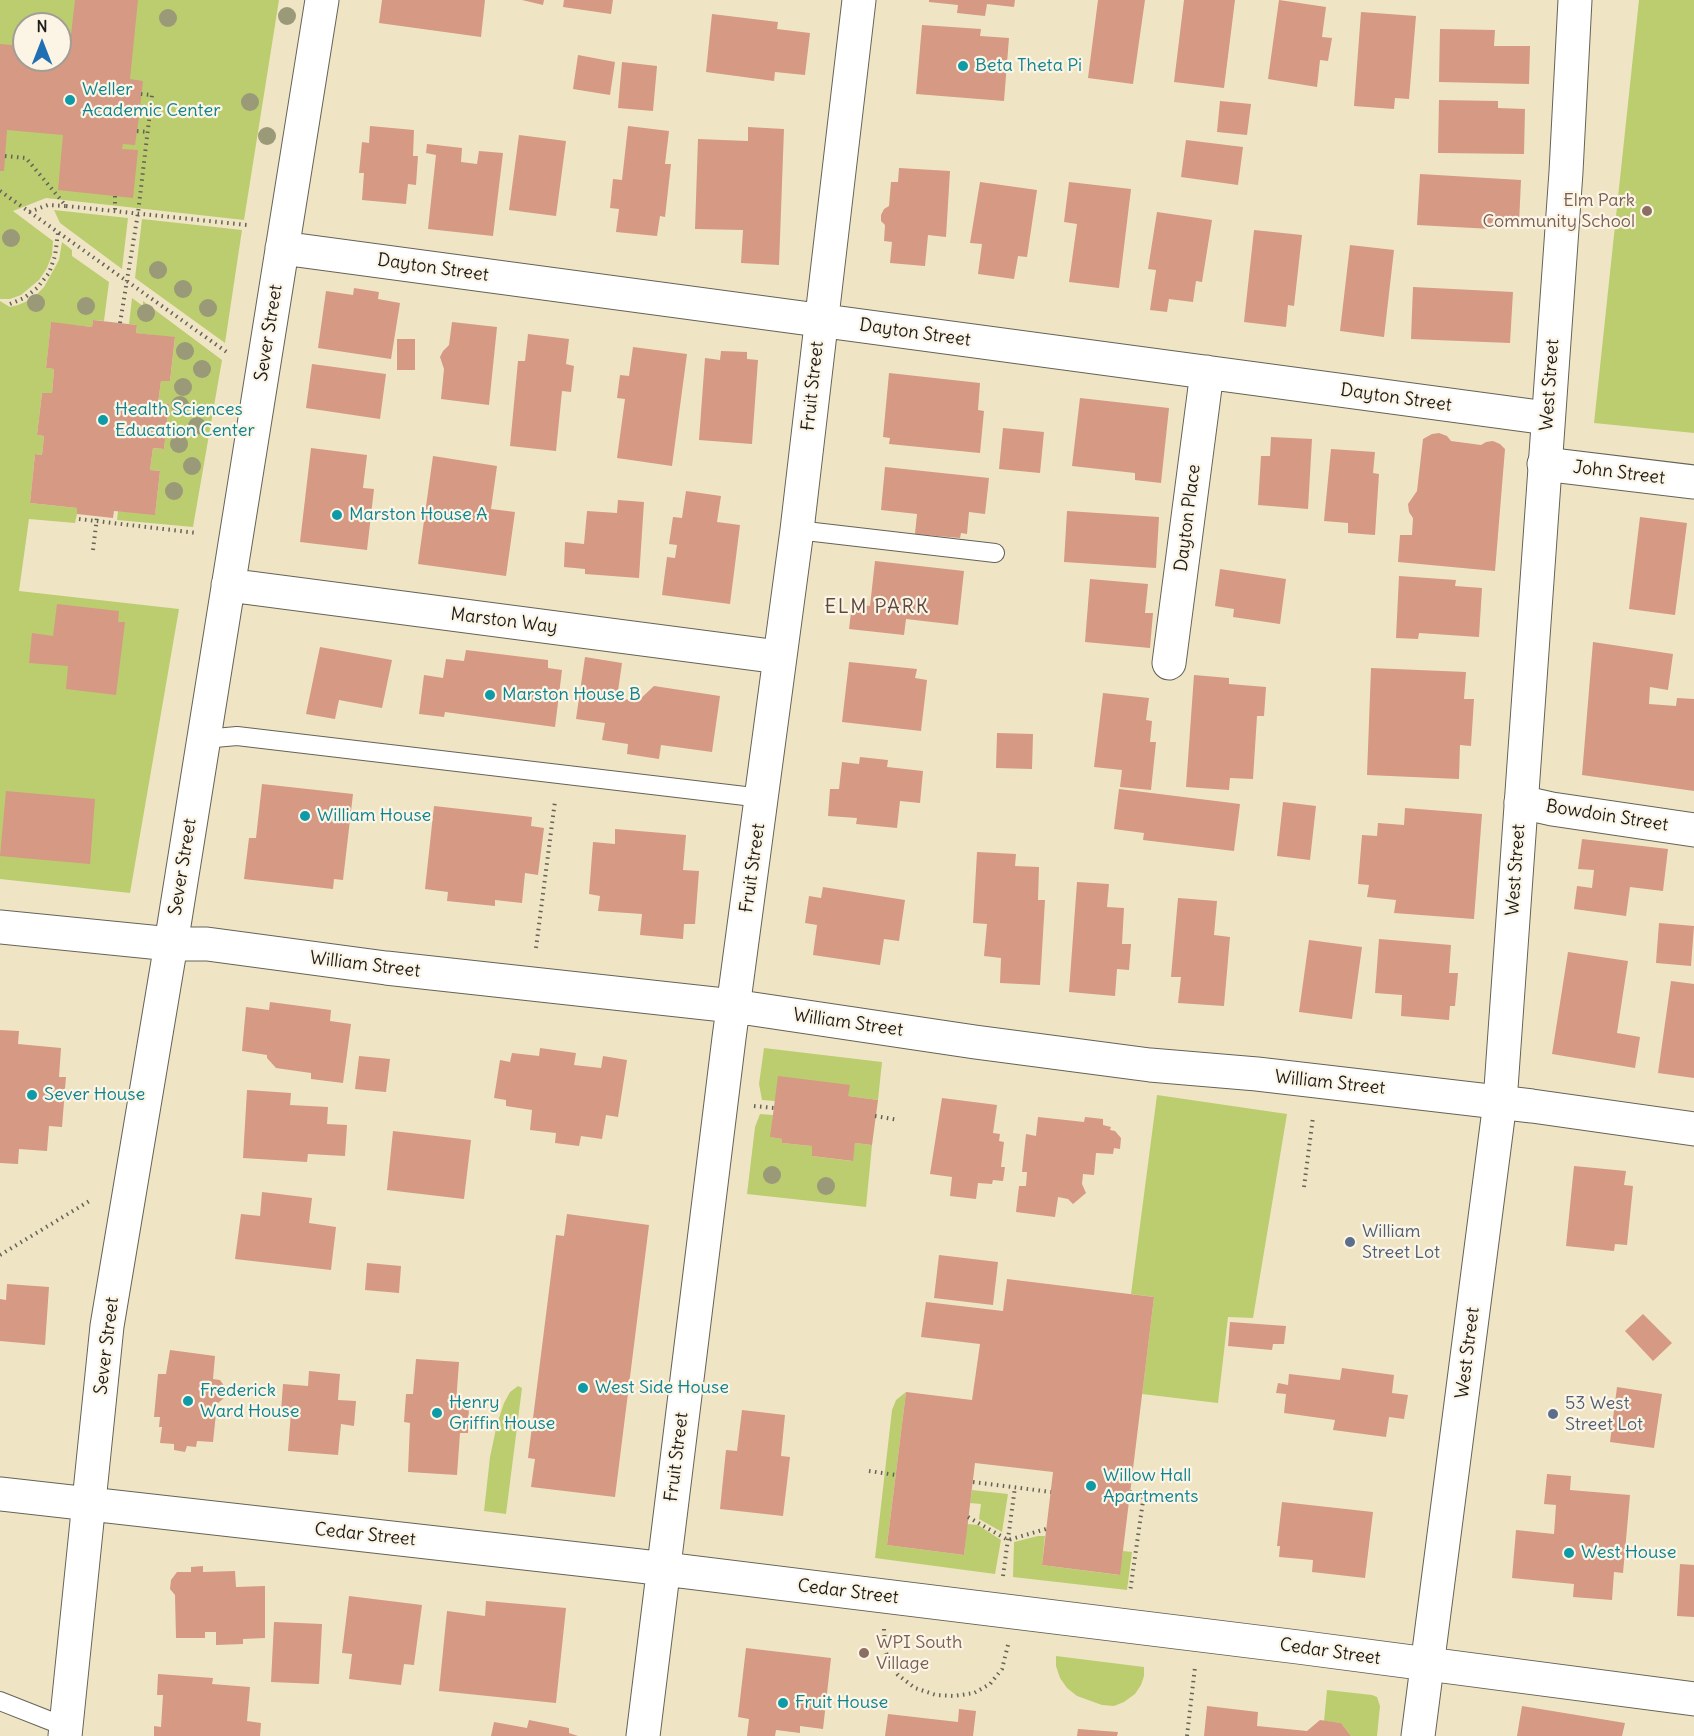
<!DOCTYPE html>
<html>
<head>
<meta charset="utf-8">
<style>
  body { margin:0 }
  #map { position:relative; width:1694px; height:1736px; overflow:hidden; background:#efe5c5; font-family:Delius,sans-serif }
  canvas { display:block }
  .north { position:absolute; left:12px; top:12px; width:60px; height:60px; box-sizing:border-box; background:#fcf5e5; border:2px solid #a29e95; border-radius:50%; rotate:0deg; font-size:16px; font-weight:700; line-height:24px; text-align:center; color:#1c1c1c }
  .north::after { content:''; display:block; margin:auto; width:21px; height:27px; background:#1f6fb2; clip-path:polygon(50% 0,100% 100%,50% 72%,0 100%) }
</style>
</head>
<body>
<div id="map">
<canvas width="1694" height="1736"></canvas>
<div class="north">N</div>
</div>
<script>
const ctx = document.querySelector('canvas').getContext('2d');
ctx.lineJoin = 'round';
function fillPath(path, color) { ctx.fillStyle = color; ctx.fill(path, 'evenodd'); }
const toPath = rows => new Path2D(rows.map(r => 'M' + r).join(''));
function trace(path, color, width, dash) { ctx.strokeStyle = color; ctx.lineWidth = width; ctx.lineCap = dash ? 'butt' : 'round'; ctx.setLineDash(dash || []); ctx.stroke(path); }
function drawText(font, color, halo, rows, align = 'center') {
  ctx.font = font + ' Delius,sans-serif'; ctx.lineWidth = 4.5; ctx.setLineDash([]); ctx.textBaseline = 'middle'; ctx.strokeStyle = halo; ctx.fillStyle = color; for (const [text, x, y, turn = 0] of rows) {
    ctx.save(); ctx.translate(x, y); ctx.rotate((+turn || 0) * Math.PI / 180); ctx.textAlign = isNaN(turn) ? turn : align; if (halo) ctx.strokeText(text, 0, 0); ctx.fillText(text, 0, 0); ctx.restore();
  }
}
fillPath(toPath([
  [0,0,279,0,244,220,46,198,13,211,53,241,52,255,47,268,39,280,21,295,10,299,0,299],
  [24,24,60,24,60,60,24,60],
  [1639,0,1694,0,1694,433,1594,423],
  [54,210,128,218,122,269,60,223],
  [142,219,242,230,225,343,135,278],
  [62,242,72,250,72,256,109,282,104,321,93,320,92,327,51,323,46,368,54,369,52,393,42,393,37,435,44,436,42,455,35,454,30,503,77,508,77,514,75,523,29,519,19,591,179,609,130,893,0,879,0,301,10,307,18,305,32,299,44,287,59,260],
  [132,298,143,306,143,301,222,360,193,527,117,520,118,511,155,514,160,471,150,470,153,448,164,449,169,404,158,403,161,381,170,381,175,338,136,333,137,325,129,324],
  [764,1048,882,1062,878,1100,848,1096,775,1101,762,1100,759,1084],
  [1157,1095,1287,1114,1253,1318,1228,1317,1218,1403,1142,1394,1154,1297,1131,1294],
  [760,1114,773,1115,771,1137,782,1139,782,1143,812,1146,812,1156,852,1161,855,1143,872,1145,866,1207,747,1194,755,1127],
  [518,1386,522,1388,506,1514,484,1511,490,1457,497,1424,504,1403,510,1392],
  [906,1392,887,1545,964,1555,967,1524,978,1525,1001,1540,995,1574,875,1558,892,1410,896,1400],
  [972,1490,1008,1494,1002,1532,979,1519,981,1504,970,1503],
  [1038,1536,1045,1536,1042,1565,1119,1575,1123,1551,1132,1552,1127,1590,1013,1577,1014,1542],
  [1056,1656,1144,1667,1144,1676,1141,1685,1135,1694,1124,1702,1114,1706,1102,1705,1077,1696,1067,1688,1060,1678,1056,1666],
  [1327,1690,1372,1695,1377,1697,1380,1706,1377,1736,1351,1736,1341,1723,1324,1721]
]), '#bccd70');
fillPath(toPath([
  [75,0,138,0,130,79,143,81,140,108,127,106,126,115,139,117,135,145,123,144,122,149,138,150,133,198,58,190,63,135,7,130,4,171,0,171,0,44,24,46,24,60,60,60,60,51,69,52],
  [382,0,485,0,481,37,379,23],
  [522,0,544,0,543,5],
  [564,0,613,0,611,14,563,7],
  [929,0,1015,0,1014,7,987,4,985,16,957,13,958,5,929,2],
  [1098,0,1145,0,1133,84,1088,78],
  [1184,0,1235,0,1224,88,1174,82],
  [1279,0,1326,7,1322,37,1332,38,1328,61,1320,60,1317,87,1268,79],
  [1361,12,1416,16,1409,99,1395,98,1394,109,1354,106],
  [712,14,778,22,777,29,810,33,805,75,775,72,774,81,706,72],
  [922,25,981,29,980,36,1009,38,1004,101,916,94],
  [1440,29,1495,30,1494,46,1530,46,1529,84,1439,82],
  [578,55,615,62,610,95,573,89],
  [622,62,657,66,653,111,618,108],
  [1439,100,1498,101,1498,108,1525,109,1524,154,1438,153],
  [1220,101,1251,104,1247,135,1217,132],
  [370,126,414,130,413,156,418,156,416,185,408,184,406,204,362,200,364,173,359,173,362,142,369,143],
  [628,126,669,131,665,164,671,164,665,217,660,216,657,236,616,232,619,209,610,208,613,179,622,180],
  [748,127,784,129,779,265,741,263,743,230,695,229,698,139,748,141],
  [519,135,566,141,556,216,509,210],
  [1186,140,1243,147,1238,185,1181,177],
  [427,144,462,148,461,162,477,164,479,151,503,153,493,236,428,229,436,155,426,153],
  [899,168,950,171,946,237,928,235,925,266,890,263,892,242,884,241,885,225,881,221,881,215,884,209,889,206,891,182,898,182],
  [1420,174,1521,180,1519,224,1493,222,1492,229,1417,225],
  [980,182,1037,190,1027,257,1018,256,1014,279,978,274,982,244,970,243],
  [1069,182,1131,189,1119,288,1069,282,1077,224,1064,222],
  [1157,212,1212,220,1202,282,1196,281,1193,302,1169,299,1167,312,1150,310,1156,270,1148,269],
  [1254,230,1302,235,1294,306,1288,305,1286,327,1244,322],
  [1350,245,1394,250,1384,337,1340,331],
  [1413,287,1513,292,1510,343,1411,339],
  [354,288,379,292,378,299,400,303,391,359,318,348,326,291,353,295],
  [93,320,137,325,136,333,175,337,170,381,161,381,158,403,169,404,164,449,153,448,150,470,160,471,155,515,114,511,113,518,77,514,77,508,30,503,35,454,42,455,44,436,37,435,42,393,52,393,54,369,46,368,51,322,92,327],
  [452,322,497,327,489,405,441,399,444,369,440,357,443,351,449,345],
  [528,334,569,339,566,364,574,366,571,392,562,391,556,451,510,446,518,361,525,361],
  [397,339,415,339,415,370,397,370],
  [633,347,687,354,672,466,617,458,625,399,617,398,620,375,629,376],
  [721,351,747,352,747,359,758,360,752,444,699,440,705,358,720,360],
  [312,364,386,374,380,419,306,408],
  [889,373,980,383,978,410,984,411,980,453,889,444,890,438,883,437],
  [1080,398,1169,408,1161,483,1135,480,1135,473,1072,466],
  [1003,428,1044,432,1040,473,999,469],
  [1439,433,1447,436,1451,441,1481,445,1486,442,1493,441,1500,444,1505,449,1495,571,1398,562,1400,535,1412,535,1413,518,1409,512,1408,504,1417,491,1423,439,1432,434],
  [1271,437,1312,439,1308,509,1258,505,1261,456,1270,456],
  [311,448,367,455,363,488,374,489,367,550,300,542],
  [1331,449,1375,452,1373,473,1379,474,1375,535,1348,533,1348,523,1324,521],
  [433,456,497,466,491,509,515,512,506,576,418,564],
  [885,467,989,478,985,514,969,512,967,534,961,533,960,538,915,534,917,514,881,510],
  [686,491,721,496,717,522,740,525,730,604,662,595,667,557,675,558,677,545,669,544,673,517,682,518],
  [618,500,644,502,639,578,585,574,585,569,564,567,565,542,584,544,587,511,617,513],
  [1067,511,1159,517,1156,568,1064,562],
  [1640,517,1687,523,1675,615,1629,609],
  [875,561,964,571,958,625,906,619,904,635,849,629,852,604,870,606],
  [1220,569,1286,579,1280,624,1233,617,1234,609,1215,606],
  [1399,576,1456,580,1455,586,1482,588,1479,637,1419,633,1418,639,1396,638],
  [1090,579,1148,584,1145,613,1153,613,1150,648,1085,642],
  [57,604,119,611,118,622,125,622,116,695,66,689,68,666,29,663,32,633,53,636],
  [1593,642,1673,654,1668,690,1650,687,1649,704,1676,706,1677,698,1694,699,1694,791,1582,775],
  [320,647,392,660,382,708,339,700,335,719,306,714],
  [466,650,548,660,548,668,562,670,555,727,445,712,444,717,419,714,424,675,443,678,446,659,464,661],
  [585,657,622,663,617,698,638,701,654,686,720,696,712,752,661,745,659,759,627,754,628,744,602,740,605,723,576,719],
  [849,662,917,669,915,678,927,680,921,731,842,722],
  [1371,668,1466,672,1464,699,1474,699,1471,746,1460,745,1459,779,1367,775],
  [1194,675,1229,678,1229,684,1266,687,1264,716,1257,716,1253,779,1230,778,1229,790,1186,787],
  [1103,693,1149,698,1146,720,1152,721,1150,742,1156,742,1151,790,1120,787,1122,770,1094,767],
  [997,733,1033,734,1032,769,996,768],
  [860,757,888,760,887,767,923,771,920,803,900,801,897,828,856,824,857,818,828,816,830,789,839,789,842,762,859,764],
  [262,784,353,794,343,880,334,879,333,889,244,879,249,838,256,838],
  [1119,789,1240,804,1234,851,1143,840,1144,833,1114,829],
  [6,791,95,799,90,864,0,856],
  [1283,802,1316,806,1310,860,1277,856],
  [434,806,532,817,531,826,544,828,538,875,525,873,522,903,495,900,495,906,447,901,448,892,425,889],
  [1405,808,1482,814,1474,919,1394,913,1396,900,1367,897,1369,885,1358,884,1362,835,1377,836,1378,823,1404,825],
  [615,829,686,835,683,870,699,871,695,924,684,924,683,939,640,935,642,914,598,911,600,896,589,894,593,842,615,844],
  [1582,839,1668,849,1663,891,1630,887,1626,916,1574,909,1577,886,1592,888,1594,870,1578,869],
  [977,852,1016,854,1015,866,1039,867,1038,900,1045,900,1040,985,1000,983,1001,958,984,956,987,924,973,923],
  [1077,882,1109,884,1107,907,1124,908,1122,944,1131,944,1129,970,1117,969,1115,996,1069,992],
  [823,887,905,900,899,941,884,939,880,965,813,955,817,925,805,923,809,896,821,898],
  [1178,898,1217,901,1214,935,1230,937,1224,1006,1178,1003,1181,977,1171,977],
  [1659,923,1694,926,1691,966,1656,963],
  [1379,939,1451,945,1449,973,1458,973,1455,1006,1450,1006,1449,1020,1401,1016,1402,995,1375,993],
  [1309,940,1362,947,1352,1019,1299,1012],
  [1568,952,1628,961,1617,1033,1640,1037,1635,1068,1552,1054],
  [1671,981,1694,984,1694,1078,1658,1073],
  [270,1002,331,1010,330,1021,351,1024,343,1083,311,1079,311,1073,276,1068,267,1058,267,1055,242,1051,246,1007,269,1010],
  [0,1030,19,1031,18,1044,61,1048,59,1077,66,1077,62,1127,49,1126,47,1151,19,1149,18,1164,0,1163],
  [540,1048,576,1053,574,1065,601,1068,603,1056,627,1060,618,1117,606,1115,602,1139,581,1136,579,1146,555,1143,556,1133,530,1130,532,1110,506,1106,506,1100,494,1098,500,1060,510,1062,512,1053,539,1056],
  [359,1056,390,1059,386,1092,355,1089],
  [778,1076,850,1085,848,1096,878,1100,872,1145,855,1143,853,1161,812,1156,812,1146,782,1143,782,1139,770,1137],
  [247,1090,291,1093,290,1105,328,1107,327,1124,347,1125,345,1156,308,1154,307,1162,243,1158],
  [942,1098,997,1105,993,1133,1000,1134,999,1141,1004,1142,1001,1167,1005,1167,1003,1181,993,1180,992,1184,978,1183,976,1199,950,1196,952,1177,930,1174],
  [1038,1117,1084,1122,1085,1117,1103,1119,1103,1125,1111,1127,1110,1130,1115,1131,1121,1138,1120,1149,1114,1148,1113,1154,1096,1153,1094,1175,1083,1174,1082,1184,1086,1193,1073,1204,1068,1199,1058,1197,1055,1217,1016,1212,1019,1186,1026,1186,1027,1172,1022,1172,1026,1134,1036,1136],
  [393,1131,471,1140,464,1199,387,1190],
  [1574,1166,1626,1171,1624,1185,1633,1186,1627,1245,1615,1244,1614,1251,1566,1246],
  [262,1192,312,1198,309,1223,336,1227,331,1270,235,1259,241,1214,260,1216],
  [567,1214,649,1225,615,1497,531,1487,535,1459,528,1458,556,1235,564,1236],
  [939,1255,998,1262,993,1305,934,1298],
  [367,1263,401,1266,399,1293,365,1290],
  [1007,1279,1154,1297,1120,1575,1042,1565,1053,1472,975,1463,964,1555,887,1545,906,1392,972,1400,980,1344,921,1337,926,1302,1003,1311],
  [7,1284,49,1287,45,1345,0,1341,0,1299,6,1300],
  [1643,1314,1672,1343,1653,1361,1625,1331],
  [1230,1322,1286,1326,1284,1344,1273,1344,1272,1350,1228,1346],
  [170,1350,215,1356,213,1379,220,1380,225,1387,224,1398,217,1404,213,1442,197,1441,196,1447,187,1446,185,1452,174,1450,174,1444,160,1443,162,1427,159,1427,160,1417,154,1417,158,1374,166,1374],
  [416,1359,459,1362,456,1403,469,1404,468,1433,460,1433,457,1475,408,1472,410,1423,404,1422,406,1394,413,1394],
  [1342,1368,1394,1375,1392,1393,1408,1395,1404,1419,1389,1417,1386,1437,1333,1430,1335,1420,1284,1413,1286,1394,1276,1393,1278,1383,1288,1385,1289,1374,1340,1380],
  [309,1371,340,1374,338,1400,356,1401,354,1426,341,1424,338,1455,288,1451,291,1412,281,1411,283,1384,308,1386],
  [1617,1387,1662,1394,1654,1448,1610,1442],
  [742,1410,785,1415,781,1456,790,1457,783,1516,720,1509,726,1450,737,1451],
  [1547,1474,1571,1476,1570,1490,1630,1495,1623,1573,1614,1572,1612,1600,1573,1597,1574,1584,1512,1578,1516,1530,1554,1534,1556,1505,1544,1504],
  [1282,1502,1373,1512,1365,1578,1312,1572,1313,1560,1279,1557,1280,1546,1277,1546],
  [1680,1564,1694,1565,1694,1617,1677,1616],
  [203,1566,203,1572,235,1571,236,1587,265,1586,265,1638,243,1639,243,1644,216,1645,216,1632,205,1632,205,1638,176,1638,175,1595,170,1589,171,1580,177,1572,191,1572,191,1567],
  [349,1596,422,1605,414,1665,404,1664,401,1685,349,1679,352,1654,342,1653],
  [486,1601,566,1608,556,1703,439,1691,447,1611,485,1616],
  [274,1622,322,1624,319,1684,271,1682],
  [746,1648,831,1658,823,1729,800,1726,800,1733,776,1730,775,1736,747,1736,749,1719,738,1717],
  [158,1674,213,1678,212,1684,250,1687,247,1721,261,1723,260,1736,154,1736,154,1726,161,1727,163,1695,157,1695],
  [1207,1706,1258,1712,1257,1726,1307,1731,1320,1720,1341,1723,1351,1736,1204,1736],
  [1522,1706,1625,1723,1622,1736,1517,1736],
  [959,1709,976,1711,973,1736,885,1736,888,1714,958,1722],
  [529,1720,569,1728,569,1733,578,1736,491,1736,494,1722,527,1728],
  [1078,1729,1118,1732,1117,1736,1077,1736]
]), '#d59984');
const service = toPath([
  [797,530,995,553],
  [204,739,237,736,762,798],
  [0,1701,66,1727]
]);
const minor = toPath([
  [282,248,1547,418],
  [1544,464,1694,482],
  [228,585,779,657],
  [1169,663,1207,372],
  [1521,802,1552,809,1694,830],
  [0,927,171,944,207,944,386,968,733,1006,975,1042,1150,1065,1257,1074,1532,1106,1694,1129],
  [0,1494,640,1566,1298,1647,1694,1699],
  [65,1736,107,1326,171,944,322,0],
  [643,1736,729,1038,797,530,859,0]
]);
const tertiary = toPath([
  [1418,1736,1500,1102,1566,172,1575,0]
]);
trace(service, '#666257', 20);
trace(minor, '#666257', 35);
trace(tertiary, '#666257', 35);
trace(toPath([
  [137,131,147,132],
  [5,156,26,158,66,206,48,205,29,212],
  [0,191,228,353],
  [115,196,115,211],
  [66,206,247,225],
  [10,304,24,298,37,288,49,273,55,256,58,233],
  [120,323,138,213,152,95,141,94],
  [79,519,197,533],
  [93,550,97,517],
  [536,948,555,801],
  [754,1106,774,1108],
  [875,1116,898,1120],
  [1304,1187,1313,1117],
  [0,1255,91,1200],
  [869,1471,896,1475],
  [973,1482,1051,1492],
  [1130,1492,1144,1494,1130,1592],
  [968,1517,1008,1540,1046,1529],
  [1003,1576,1015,1487],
  [884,1629,885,1649,889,1662,898,1675,915,1688,936,1695,954,1696,974,1693,990,1684,1002,1669,1008,1645],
  [1187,1736,1195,1667]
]), '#666257', 4, [1.5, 4.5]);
trace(service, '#fff', 18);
trace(minor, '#fff', 33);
trace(tertiary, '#fff', 33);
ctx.fillStyle = '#9a9978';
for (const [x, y] of [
  [287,16],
  [168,18],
  [250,102],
  [267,136],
  [11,238],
  [158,270],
  [183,289],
  [36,303],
  [86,306],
  [208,308],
  [146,313],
  [185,351],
  [202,369],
  [183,387],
  [180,405],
  [197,426],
  [179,444],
  [192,466],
  [174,491],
  [772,1175],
  [826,1186]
]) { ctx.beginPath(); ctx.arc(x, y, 9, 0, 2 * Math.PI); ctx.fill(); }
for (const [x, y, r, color] of [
  [963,66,6,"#0f9aa8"],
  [70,100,6,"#0f9aa8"],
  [1647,211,6,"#8d6e63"],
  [103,420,6,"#0f9aa8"],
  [337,515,6,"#0f9aa8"],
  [490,695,6,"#0f9aa8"],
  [305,816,6,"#0f9aa8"],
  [32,1095,6,"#0f9aa8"],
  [1350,1242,6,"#5c6f8a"],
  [583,1388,6,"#0f9aa8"],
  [188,1401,6,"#0f9aa8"],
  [437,1413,6,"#0f9aa8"],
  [1553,1414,6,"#5c6f8a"],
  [1091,1486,6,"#0f9aa8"],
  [1569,1553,6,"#0f9aa8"],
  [864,1653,6,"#8d6e63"],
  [783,1703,6,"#0f9aa8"]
]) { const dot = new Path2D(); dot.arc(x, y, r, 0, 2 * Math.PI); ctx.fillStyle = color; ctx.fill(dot); trace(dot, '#fcf5e5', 2); }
drawText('18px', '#0d838f', '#fcf5e5', [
  ["Beta Theta Pi",975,66],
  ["Weller",82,90],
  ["Academic Center",82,111],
  ["Health Sciences",115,410],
  ["Education Center",115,431],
  ["Marston House A",349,515],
  ["Marston House B",502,695],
  ["William House",317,816],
  ["Sever House",44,1095],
  ["West Side House",595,1388],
  ["Frederick",200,1391],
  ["Ward House",200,1412],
  ["Henry",449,1403],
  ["Griffin House",449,1424],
  ["Willow Hall",1103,1476],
  ["Apartments",1103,1497],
  ["West House",1581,1553],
  ["Fruit House",795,1703]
], 'left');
drawText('18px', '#785e54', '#fcf5e5', [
  ["Elm Park",1635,201],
  ["Community School",1635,222],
  ["WPI South",876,1643,"left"],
  ["Village",876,1664,"left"]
], 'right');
drawText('18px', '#1c1c1c', '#fcf5e5', [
  ["Dayton Street",433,268,8],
  ["Sever Street",269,333,-81],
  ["Dayton Street",915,333,8],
  ["West Street",1550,385,-86],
  ["Fruit Street",813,386,-84],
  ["Dayton Street",1396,398,8],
  ["John Street",1619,473,7],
  ["Dayton Place",1188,518,-83],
  ["Marston Way",504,621,7],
  ["Bowdoin Street",1607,816,9],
  ["Sever Street",183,867,-81],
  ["Fruit Street",753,868,-82],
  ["West Street",1516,870,-86],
  ["William Street",365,965,7],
  ["William Street",848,1023,8],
  ["William Street",1330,1083,6],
  ["Sever Street",107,1346,-83],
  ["West Street",1468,1353,-83],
  ["Fruit Street",677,1457,-83],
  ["Cedar Street",365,1535,6],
  ["Cedar Street",848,1592,7],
  ["Cedar Street",1330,1652,8]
]);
drawText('18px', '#4e5e75', '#fcf5e5', [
  ["William",1362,1232],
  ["Street Lot",1362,1253],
  ["53 West",1565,1404],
  ["Street Lot",1565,1425]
], 'left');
ctx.letterSpacing = '1.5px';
drawText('20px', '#5d4840', '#fcf5e5', [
  ["ELM PARK",877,607]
]);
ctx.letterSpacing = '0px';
</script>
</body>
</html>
